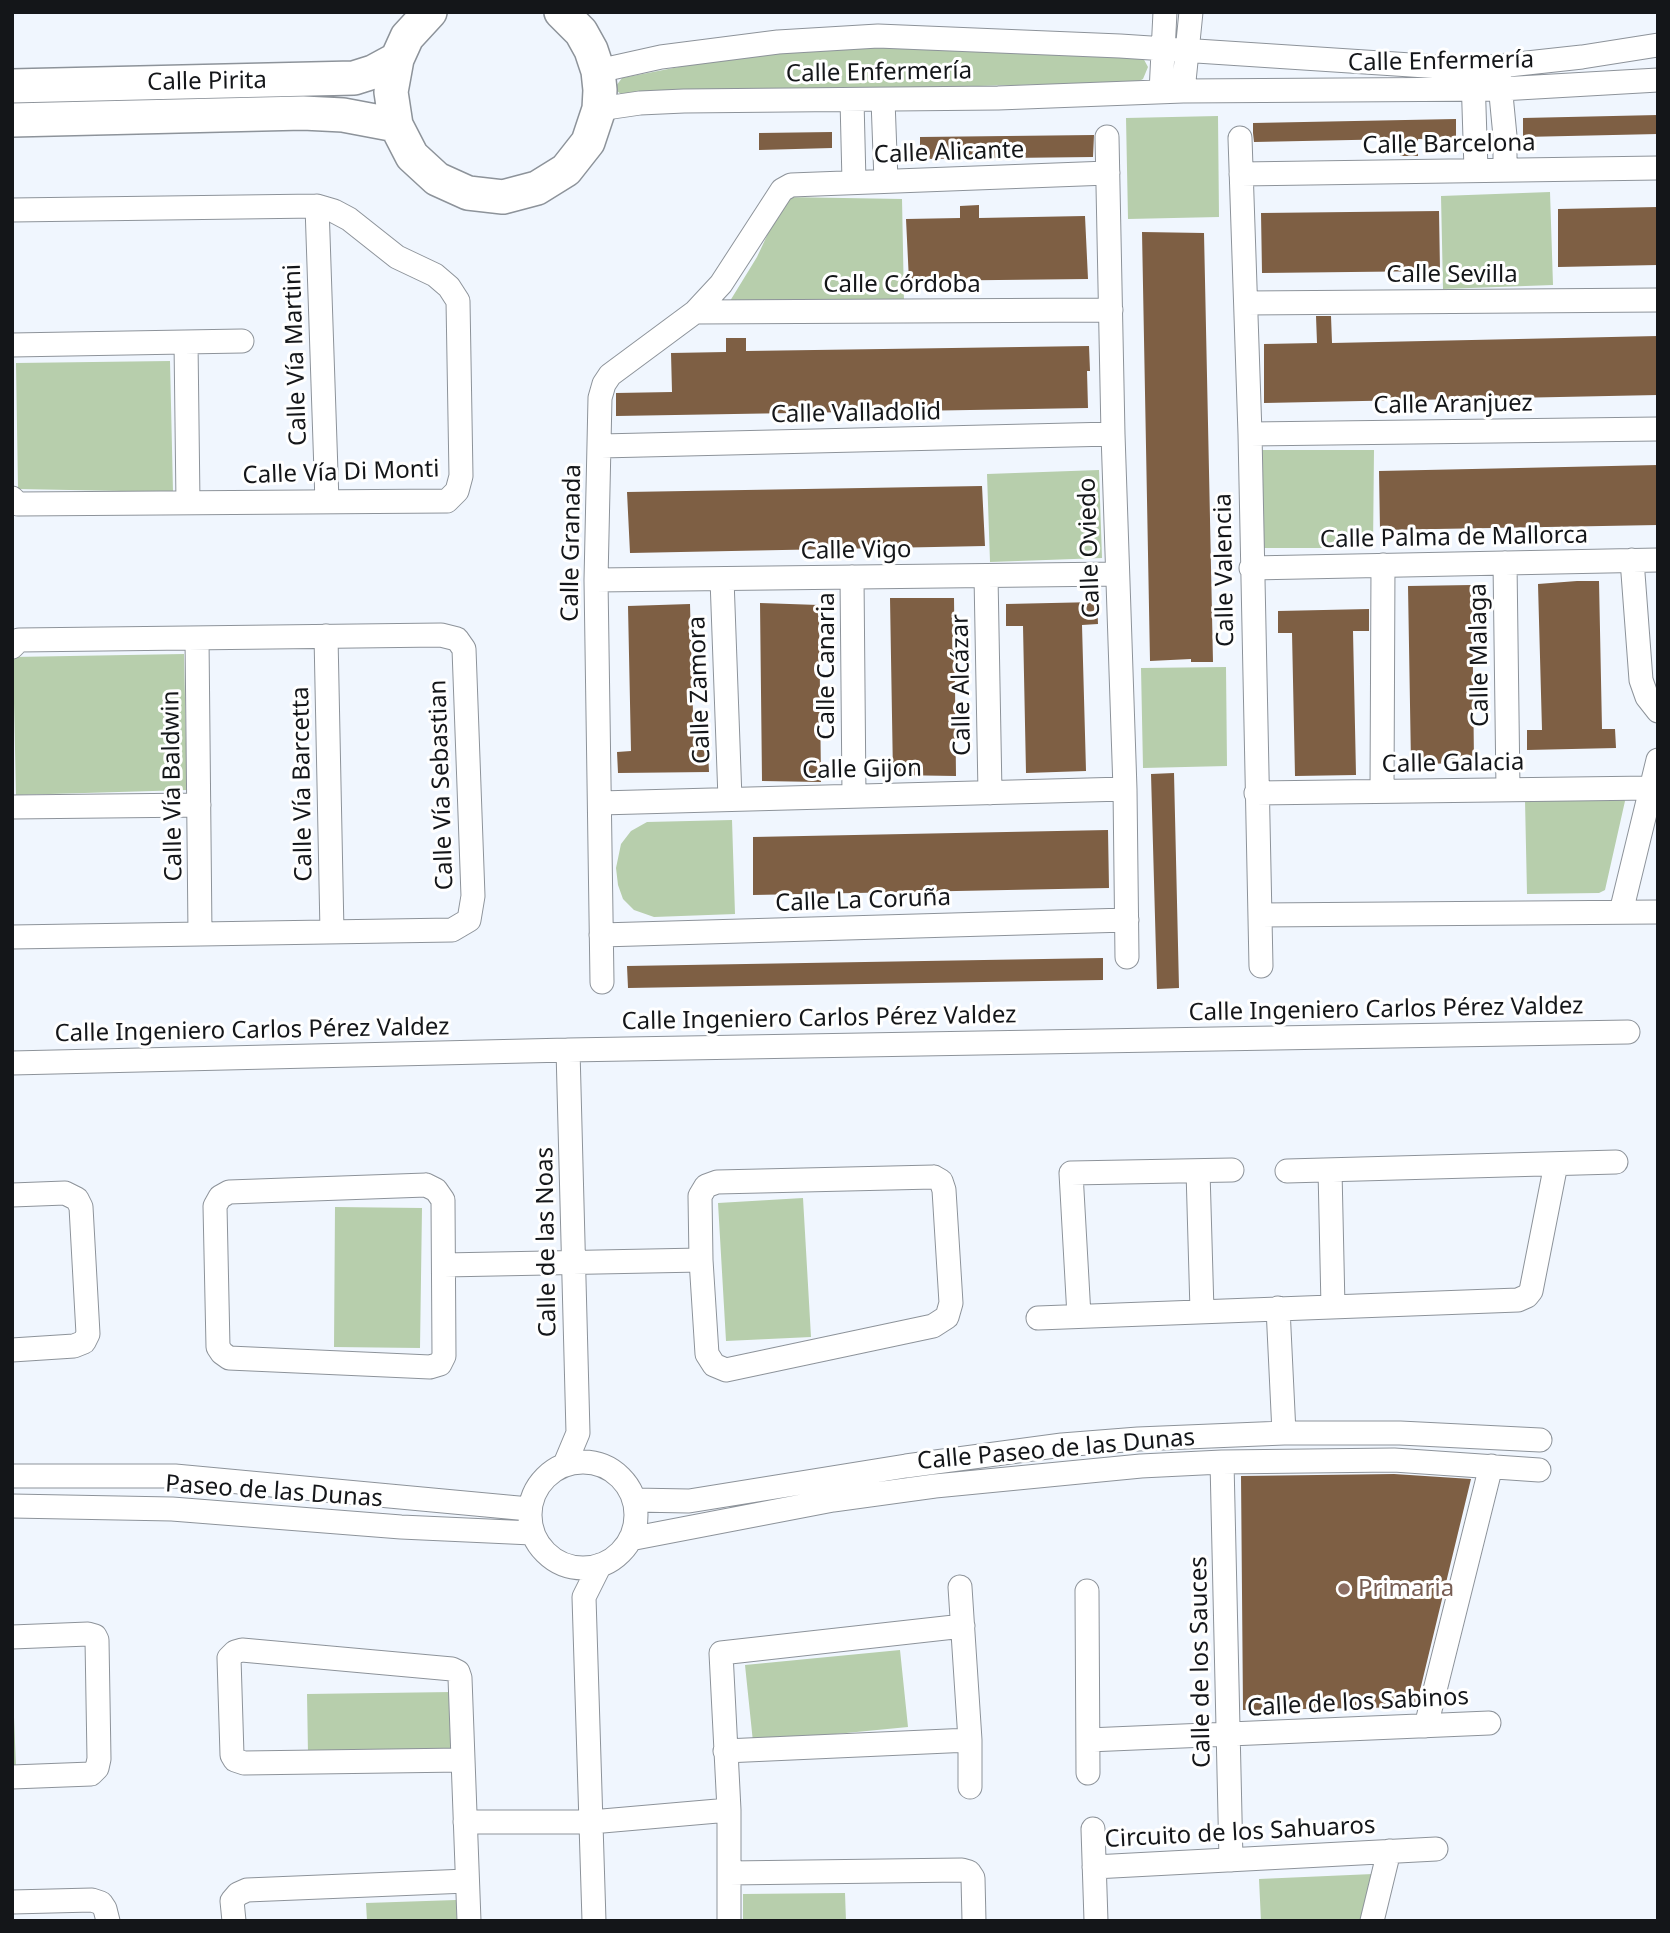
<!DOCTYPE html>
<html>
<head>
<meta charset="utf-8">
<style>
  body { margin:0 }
  #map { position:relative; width:1670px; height:1933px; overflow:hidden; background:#f0f6fe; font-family:"Noto Sans",sans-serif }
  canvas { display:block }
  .frame { position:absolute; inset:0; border:14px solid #141619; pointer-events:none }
</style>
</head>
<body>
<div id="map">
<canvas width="1670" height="1933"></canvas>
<div class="frame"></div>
</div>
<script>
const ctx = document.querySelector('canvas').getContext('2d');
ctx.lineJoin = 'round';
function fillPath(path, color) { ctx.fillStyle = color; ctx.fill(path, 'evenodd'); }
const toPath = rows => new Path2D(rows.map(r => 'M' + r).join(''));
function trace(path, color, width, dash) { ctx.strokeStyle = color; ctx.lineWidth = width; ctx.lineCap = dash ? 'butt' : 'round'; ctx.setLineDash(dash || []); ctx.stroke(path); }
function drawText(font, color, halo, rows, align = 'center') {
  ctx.font = font + ' "Noto Sans",sans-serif'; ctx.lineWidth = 6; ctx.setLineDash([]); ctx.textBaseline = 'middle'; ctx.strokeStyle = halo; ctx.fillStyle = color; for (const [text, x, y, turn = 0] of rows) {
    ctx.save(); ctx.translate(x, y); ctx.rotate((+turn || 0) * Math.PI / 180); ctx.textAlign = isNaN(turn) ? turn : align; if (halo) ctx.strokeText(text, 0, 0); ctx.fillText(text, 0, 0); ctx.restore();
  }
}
fillPath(toPath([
  [865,42,1142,56,1148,67,1143,79,1137,82,622,95,617,91,616,86,622,78,761,51],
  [1218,116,1219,217,1128,219,1126,118],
  [1550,192,1553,285,1443,289,1441,196],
  [785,197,902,199,904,302,730,301,757,257],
  [170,361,173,492,18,489,16,363],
  [1258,450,1374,450,1373,548,1257,548],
  [1099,470,1102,558,990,562,987,474],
  [184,654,187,790,16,795,13,657],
  [1226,667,1227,766,1143,768,1141,668],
  [1623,798,1625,801,1605,890,1599,893,1527,894,1525,800],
  [732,820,735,914,654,917,634,910,623,899,618,885,616,868,621,844,631,831,647,822],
  [803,1198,811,1337,726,1341,718,1203],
  [335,1207,422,1208,420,1348,334,1347],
  [900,1650,908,1727,753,1742,745,1665],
  [12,1666,16,1768,12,1768],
  [452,1692,457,1752,308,1754,307,1694],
  [1373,1874,1363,1921,1261,1921,1259,1879],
  [845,1893,846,1921,743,1921,743,1894],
  [456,1900,457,1921,367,1921,366,1903]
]), '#b7ceac');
fillPath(toPath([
  [1658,115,1658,134,1523,137,1523,118],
  [1456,119,1456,138,1418,139,1418,156,1400,156,1400,139,1254,142,1253,133,1253,123],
  [832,132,832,148,759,150,759,133],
  [1094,135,1093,157,920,159,920,137],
  [979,205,979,218,1085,216,1088,279,909,281,906,219,960,218,960,206],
  [1658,207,1658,265,1558,267,1558,209],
  [1439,211,1440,271,1262,273,1261,213],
  [1142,232,1204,233,1213,662,1191,662,1191,659,1150,661],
  [1316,316,1331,316,1332,343,1658,336,1658,395,1264,403,1264,344,1317,343],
  [726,338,746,338,746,351,1089,346,1090,371,1087,371,1088,408,616,416,616,393,672,392,671,353,726,352],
  [1658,465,1658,525,1380,530,1379,471],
  [982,486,985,546,630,553,627,492],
  [1577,581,1599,581,1602,729,1615,729,1616,748,1527,750,1527,730,1542,730,1538,584],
  [1472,585,1474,763,1411,764,1408,586],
  [890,598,954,598,956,776,893,775],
  [1097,602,1098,624,1082,625,1086,771,1026,773,1023,626,1006,626,1006,604],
  [760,603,819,605,821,782,762,781],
  [690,604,694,750,708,750,709,772,618,773,617,752,631,751,628,606],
  [1369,609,1369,631,1353,631,1356,775,1295,776,1292,633,1278,633,1278,611],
  [1174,773,1179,988,1157,989,1151,774],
  [1108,830,1109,888,753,895,753,837],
  [1103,958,1103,980,628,988,627,966],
  [1394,1474,1471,1479,1416,1707,1243,1710,1241,1476]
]), '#7e5f44');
const street = toPath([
  [598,71,661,57,778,42,878,36,1120,46,1472,69,1582,57,1658,45],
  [1499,74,1505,136,1505,170],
  [1473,76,1476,170],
  [1183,91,1191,12],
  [1161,92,1165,12],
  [852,100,854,182],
  [883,100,886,181],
  [599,109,640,103,684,101,998,98,1183,91,1501,89,1658,80],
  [1107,137,1113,434,1125,789,1127,957],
  [1240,138,1250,434,1261,966],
  [1241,174,1658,168],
  [317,206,327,502],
  [12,210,317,206,334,211,349,219,397,257,435,275,449,287,458,301,461,476,457,491,447,501,18,504,12,498],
  [1246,303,1658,300],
  [695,312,1111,310],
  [186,342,188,503],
  [12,345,242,341],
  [1250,434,1658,429],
  [601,446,1113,434],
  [1632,560,1641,680,1647,697,1658,711],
  [1505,563,1508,789],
  [1251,568,1658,560],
  [986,576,990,793],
  [852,577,854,796],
  [722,579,730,799],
  [596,580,1117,574],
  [326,636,332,932],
  [197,638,200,934],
  [12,647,19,640,441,635,457,639,464,649,473,896,469,920,452,930,12,937],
  [1382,791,1383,565],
  [1256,793,1651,788],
  [600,803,1125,789],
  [12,807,199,805],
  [1621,912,1658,760],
  [1260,915,1658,912],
  [601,935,1127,920],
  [602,982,596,580,600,398,604,384,610,375,695,312,721,284,782,190,791,185,1108,173],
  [12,1063,568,1050,1628,1032],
  [1330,1170,1333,1307],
  [1198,1171,1202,1311],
  [1287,1171,1616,1162],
  [934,1177,941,1181,944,1190,951,1303,947,1317,933,1326,726,1370,714,1365,707,1354,701,1260,700,1196,706,1186,717,1182,934,1177],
  [426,1185,436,1190,443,1200,444,1356,440,1364,430,1367,229,1358,222,1353,218,1347,215,1206,220,1197,229,1192,426,1185],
  [12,1195,65,1193,77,1199,81,1207,88,1334,84,1342,74,1346,12,1350],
  [444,1265,701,1260],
  [1278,1308,1284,1433],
  [1079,1316,1071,1173,1232,1170],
  [1038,1318,1518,1300,1527,1296,1531,1291,1556,1164],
  '530 1515a53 53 0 1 1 106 0a53 53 0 1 1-106 0Z',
  [1222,1462,1231,1860],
  [565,1464,578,1433,568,1050],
  [12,1476,175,1476,529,1509],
  [634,1500,689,1501,906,1466,1062,1445,1138,1439,1284,1433,1400,1433,1540,1440],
  [12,1506,172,1509,401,1527,532,1533],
  [630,1539,833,1500,935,1486,1141,1466,1222,1462,1394,1460,1539,1470],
  [960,1587,970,1740,970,1787],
  [1087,1591,1088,1773],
  [12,1637,88,1634,95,1636,97,1640,99,1759,97,1768,91,1774,12,1777],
  [1426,1726,1491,1466],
  [1088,1740,1489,1723],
  [725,1751,970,1740],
  [462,1760,244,1763,235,1760,232,1755,229,1658,235,1652,242,1650,452,1669,458,1672,460,1678,469,1921],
  [465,1822,591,1822,729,1810],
  [1093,1829,1096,1921],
  [1094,1867,1436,1849],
  [729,1873,962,1870,969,1872,973,1878,974,1921],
  [12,1902,92,1900,101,1903,105,1909,108,1921],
  [234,1921,232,1901,238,1894,247,1890,467,1881],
  [594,1921,584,1597,600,1565],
  [729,1921,729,1810,721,1653,963,1626],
  [1372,1921,1389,1851]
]);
const secondary = toPath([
  [430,12,407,37,397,59,391,92,396,125,412,156,437,179,468,193,503,197,537,188,566,170,588,142,599,109,600,90,598,71,591,50,581,32,561,12],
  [12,86,354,78,373,72,397,59],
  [12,120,303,113,343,115,396,125]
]);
trace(street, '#8d939a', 25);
trace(secondary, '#8d939a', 36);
trace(street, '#fff', 23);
trace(secondary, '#fff', 33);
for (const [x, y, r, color] of [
  [1344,1589,7,"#8d6e63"]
]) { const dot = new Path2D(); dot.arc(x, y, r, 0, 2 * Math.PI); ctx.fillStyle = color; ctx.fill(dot); trace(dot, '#fff', 2.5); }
drawText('24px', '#141619', '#fff', [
  ["Calle Enfermería",1441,62,-1],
  ["Calle Enfermería",879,73,-1],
  ["Calle Pirita",207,82,-1],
  ["Calle Barcelona",1449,145,-1],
  ["Calle Alicante",949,153,-2],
  ["Calle Sevilla",1452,275],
  ["Calle Córdoba",902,285],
  ["Calle Vía Martini",296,355,-92],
  ["Calle Aranjuez",1453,405,-1],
  ["Calle Valladolid",856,414,-1],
  ["Calle Vía Di Monti",341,473,-2],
  ["Calle Palma de Mallorca",1454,538,-1],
  ["Calle Granada",572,543,-89],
  ["Calle Oviedo",1090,548,-92],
  ["Calle Vigo",856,551,-1],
  ["Calle Valencia",1225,570,-91],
  ["Calle Malaga",1480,655,-91],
  ["Calle Canaria",827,666,-90],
  ["Calle Alcázar",962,685,-91],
  ["Calle Zamora",700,690,-92],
  ["Calle Galacia",1453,764,-1],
  ["Calle Gijon",862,770,-1],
  ["Calle Vía Barcetta",303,784,-91],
  ["Calle Vía Sebastian",442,785,-92],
  ["Calle Vía Baldwin",173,786,-91],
  ["Calle La Coruña",863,901,-2],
  ["Calle Ingeniero Carlos Pérez Valdez",1386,1010,-1],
  ["Calle Ingeniero Carlos Pérez Valdez",819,1019,-1],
  ["Calle Ingeniero Carlos Pérez Valdez",252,1031,-1],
  ["Calle de las Noas",547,1242,-91],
  ["Calle Paseo de las Dunas",1056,1450,-5],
  ["Paseo de las Dunas",274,1492,4],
  ["Calle de los Sauces",1201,1662,-91],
  ["Calle de los Sabinos",1358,1703,-3],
  ["Circuito de los Sahuaros",1240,1833,-3]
]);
drawText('24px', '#785e54', '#fff', [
  ["Primaria",1358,1589]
], 'left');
</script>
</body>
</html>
